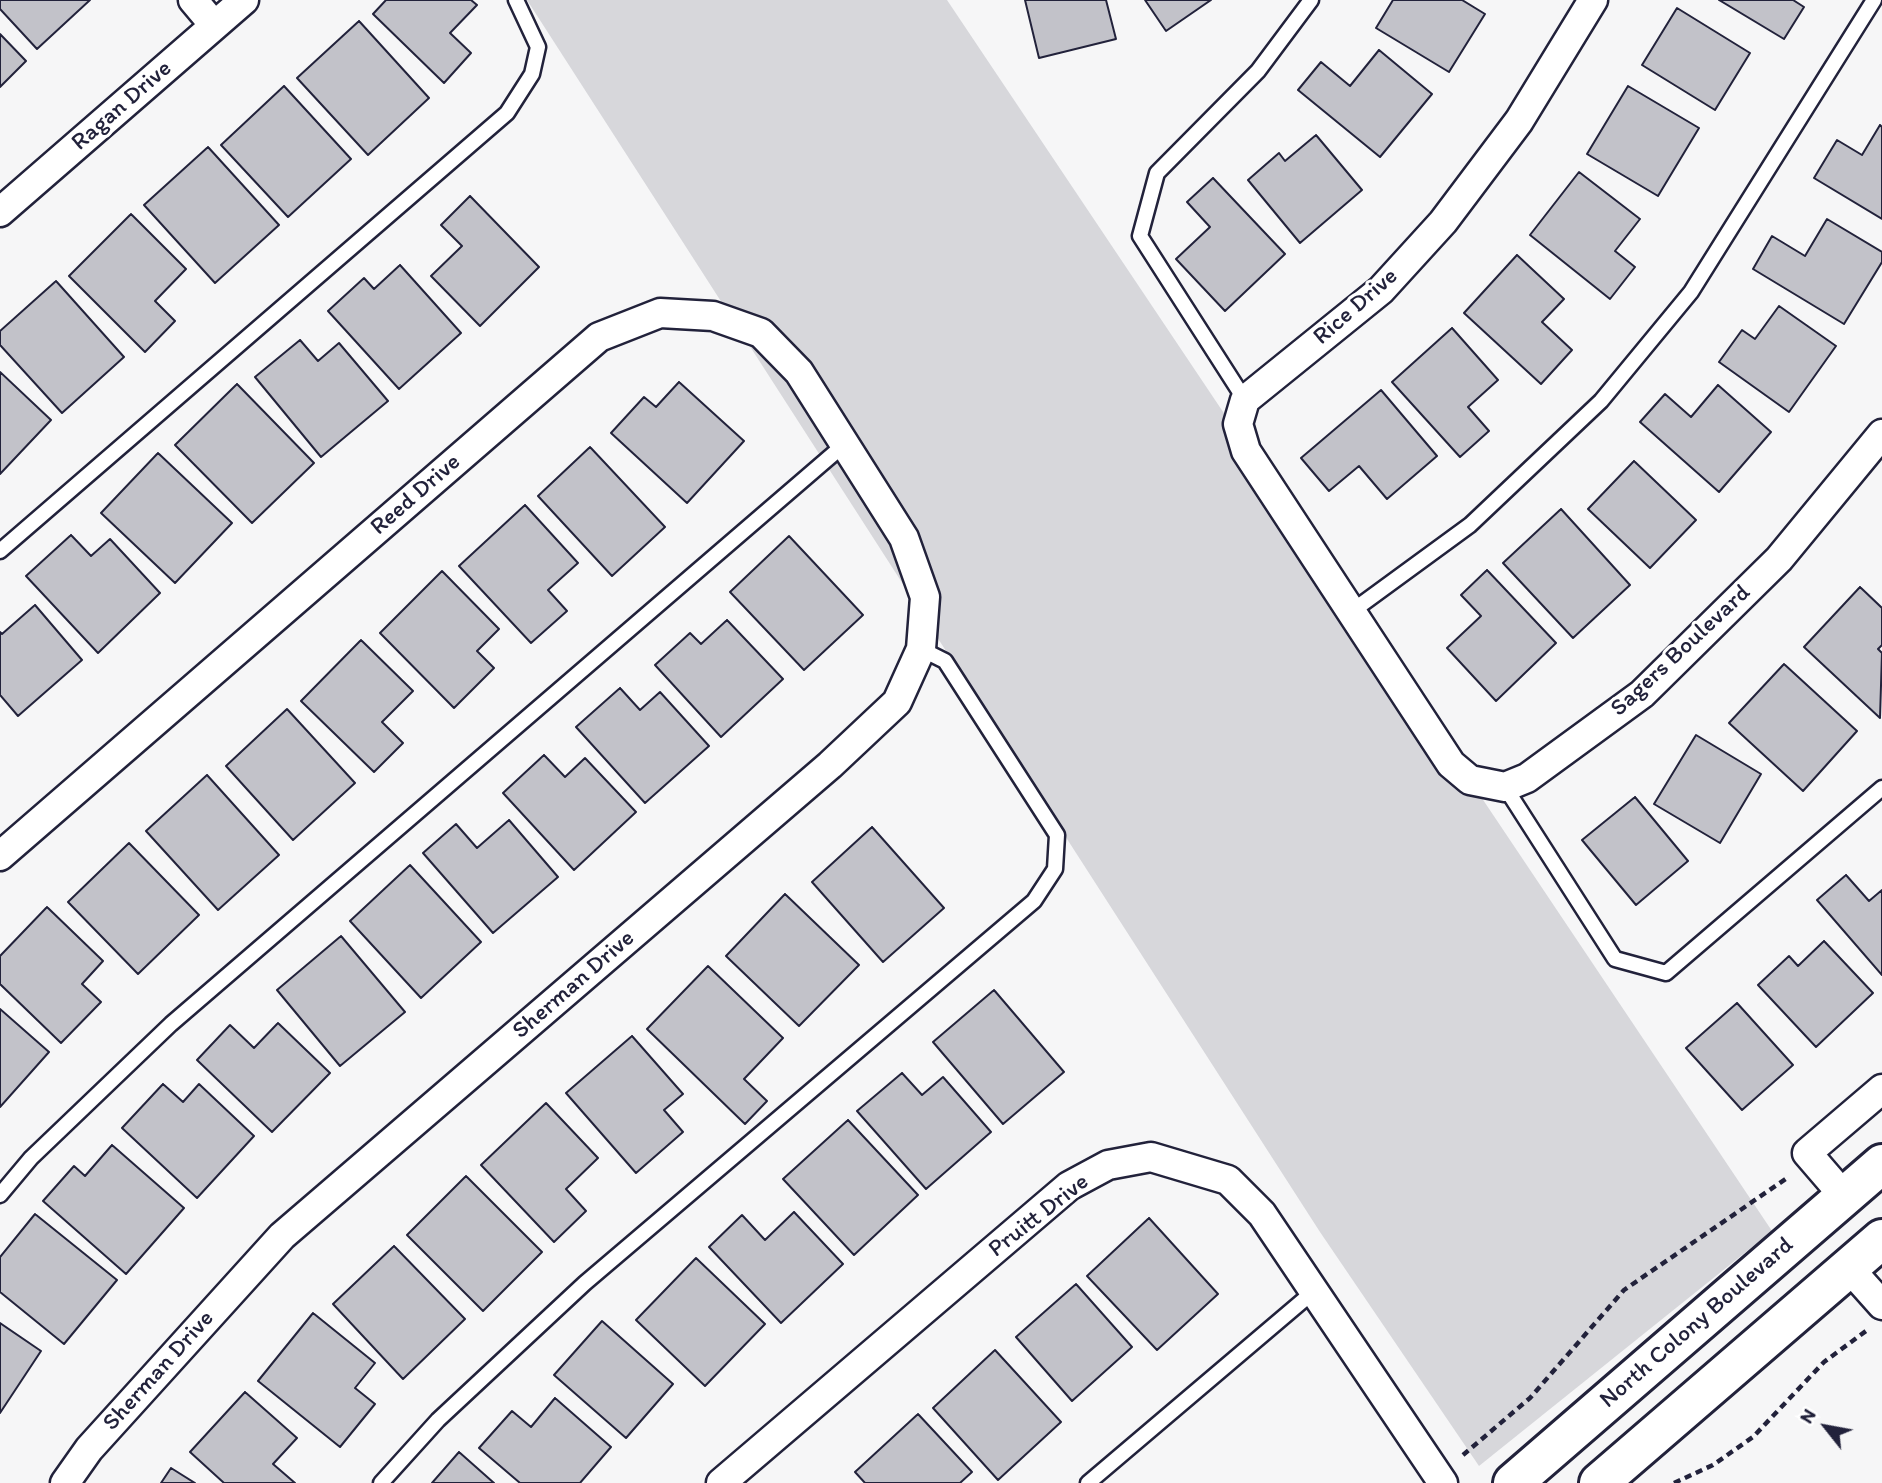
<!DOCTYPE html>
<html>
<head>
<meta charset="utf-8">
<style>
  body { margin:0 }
  #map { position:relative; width:1882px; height:1483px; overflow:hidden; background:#f6f6f7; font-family:Itim,sans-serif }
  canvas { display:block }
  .north { position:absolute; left:1791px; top:1392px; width:70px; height:70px; -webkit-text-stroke:5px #fff; paint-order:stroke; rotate:301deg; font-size:19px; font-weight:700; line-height:28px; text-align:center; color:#22223b }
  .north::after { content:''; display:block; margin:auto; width:24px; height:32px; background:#22223b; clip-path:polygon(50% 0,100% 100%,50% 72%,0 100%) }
</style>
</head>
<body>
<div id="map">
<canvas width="1882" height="1483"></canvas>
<div class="north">N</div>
</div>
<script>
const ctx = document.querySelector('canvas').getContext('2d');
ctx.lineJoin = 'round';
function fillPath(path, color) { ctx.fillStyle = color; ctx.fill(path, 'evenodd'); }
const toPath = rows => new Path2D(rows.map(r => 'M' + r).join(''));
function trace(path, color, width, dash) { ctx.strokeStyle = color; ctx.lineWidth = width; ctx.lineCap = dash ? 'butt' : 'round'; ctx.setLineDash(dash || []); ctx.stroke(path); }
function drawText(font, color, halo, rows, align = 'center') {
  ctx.font = font + ' Itim,sans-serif'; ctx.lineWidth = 6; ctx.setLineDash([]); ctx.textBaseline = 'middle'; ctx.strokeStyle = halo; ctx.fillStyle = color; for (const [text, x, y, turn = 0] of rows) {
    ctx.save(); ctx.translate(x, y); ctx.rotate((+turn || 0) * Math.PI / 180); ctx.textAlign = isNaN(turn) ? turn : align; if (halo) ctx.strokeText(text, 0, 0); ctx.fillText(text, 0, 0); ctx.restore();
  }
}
fillPath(toPath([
  [527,0,947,0,1772,1231,1479,1466,1320,1232]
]), '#d7d7db');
const building = toPath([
  [0,0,90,0,37,49,0,9,0,0],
  [386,0,471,0,477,5,450,33,471,53,444,83,373,14,386,0],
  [1025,0,1106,0,1116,39,1039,58,1025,0],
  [1145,0,1211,0,1166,31,1145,0],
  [1393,0,1462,0,1485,14,1449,72,1376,28,1393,0],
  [1719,0,1793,0,1804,7,1784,39,1719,0],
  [1677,8,1750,53,1715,110,1642,65,1677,8],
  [359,21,429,98,368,155,297,78,359,21],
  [0,34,26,61,0,87,0,34],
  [1379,50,1432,94,1380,157,1298,90,1321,62,1350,86,1379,50],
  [284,86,351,159,288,217,221,145,284,86],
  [1628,86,1699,128,1658,196,1587,154,1628,86],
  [1880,125,1882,127,1882,219,1814,178,1837,140,1862,155,1880,125],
  [1316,135,1362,190,1300,243,1248,180,1279,153,1285,161,1316,135],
  [208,147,279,225,215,283,144,205,208,147],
  [1579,172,1640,219,1615,251,1635,267,1610,299,1530,235,1579,172],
  [1213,178,1285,254,1225,311,1176,259,1210,227,1187,202,1213,178],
  [470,196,539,267,480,326,431,276,462,246,441,225,470,196],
  [131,214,186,269,155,301,175,321,145,352,69,276,131,214],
  [1827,219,1882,252,1882,262,1844,324,1753,269,1772,236,1805,256,1827,219],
  [1517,255,1564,299,1542,322,1572,350,1541,384,1464,313,1517,255],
  [400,265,461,333,399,389,328,311,364,278,374,289,400,265],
  [56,281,124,357,62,413,0,345,0,331,56,281],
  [1779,306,1836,346,1789,412,1719,362,1742,330,1755,339,1779,306],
  [1452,328,1498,380,1468,407,1489,431,1460,457,1392,382,1452,328],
  [300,340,318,361,339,343,388,401,321,457,255,377,300,340],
  [0,372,51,420,0,474,0,372],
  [679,382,744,441,687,503,611,433,644,397,656,407,679,382],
  [237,384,314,463,252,523,175,445,237,384],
  [1718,385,1771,432,1719,492,1640,422,1665,394,1691,417,1718,385],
  [1381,390,1437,456,1387,499,1359,466,1329,491,1301,458,1381,390],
  [590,447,665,527,612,576,538,496,590,447],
  [158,453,232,523,175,583,101,513,158,453],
  [1634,461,1696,520,1650,568,1588,509,1634,461],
  [525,505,578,563,548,590,567,611,531,643,459,566,525,505],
  [1561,509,1630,585,1573,638,1503,563,1561,509],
  [71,535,91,556,110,539,160,593,98,653,26,576,71,535],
  [789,536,863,615,804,670,730,592,789,536],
  [1487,570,1556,643,1496,701,1447,648,1481,616,1461,595,1487,570],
  [442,571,499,629,477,651,494,668,454,708,380,633,442,571],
  [1860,587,1882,608,1882,645,1878,649,1882,653,1880,718,1804,647,1860,587],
  [35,605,82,660,18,716,0,695,0,632,2,634,35,605],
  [727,620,783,679,721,737,655,665,690,633,701,644,727,620],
  [361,640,413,691,382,722,403,743,374,772,301,701,361,640],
  [1784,664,1857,731,1803,791,1729,723,1784,664],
  [620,688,640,710,660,692,709,746,645,803,576,727,620,688],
  [287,709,355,783,293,840,226,766,287,709],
  [1696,735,1761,774,1720,843,1654,804,1696,735],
  [544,755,565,777,585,758,636,812,574,870,503,793,544,755],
  [207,775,279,855,218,910,146,831,207,775],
  [1635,797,1688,861,1636,905,1582,840,1635,797],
  [509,820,558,877,493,933,423,853,456,824,477,848,509,820],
  [872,827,944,908,883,962,812,882,872,827],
  [129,843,199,915,138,974,68,902,129,843],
  [410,865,481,942,421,998,350,921,410,865],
  [1846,875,1869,901,1882,890,1882,975,1817,900,1846,875],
  [785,894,859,965,799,1026,726,956,785,894],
  [47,907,103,961,82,984,101,1002,61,1043,0,984,0,956,47,907],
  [341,936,405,1012,340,1066,277,990,341,936],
  [1824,941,1873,993,1816,1047,1758,985,1789,956,1798,966,1824,941],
  [708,966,783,1038,744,1079,767,1101,745,1124,647,1029,708,966],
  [994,990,1064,1072,1003,1124,933,1042,994,990],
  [1737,1003,1793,1065,1742,1110,1686,1048,1737,1003],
  [0,1009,49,1052,0,1107,0,1009],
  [278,1023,330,1073,272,1132,197,1060,230,1025,254,1048,278,1023],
  [632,1036,683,1094,664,1110,683,1132,636,1173,566,1093,632,1036],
  [902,1073,922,1095,943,1077,991,1132,926,1189,857,1111,902,1073],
  [163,1084,183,1102,199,1084,254,1136,197,1198,122,1128,163,1084],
  [546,1103,598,1158,566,1189,586,1211,554,1242,481,1165,546,1103],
  [848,1120,918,1195,854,1255,783,1179,848,1120],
  [112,1145,184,1208,126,1274,43,1201,74,1166,85,1176,112,1145],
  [466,1176,542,1252,483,1311,407,1235,466,1176],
  [794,1212,843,1264,781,1323,709,1247,742,1215,765,1240,794,1212],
  [35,1214,117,1280,64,1344,0,1292,0,1257,35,1214],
  [1149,1218,1218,1294,1157,1350,1087,1276,1149,1218],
  [394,1246,465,1319,403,1379,333,1304,394,1246],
  [696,1258,765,1324,705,1386,636,1320,696,1258],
  [1076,1284,1132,1347,1072,1401,1016,1337,1076,1284],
  [313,1313,375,1363,355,1388,375,1404,340,1447,258,1381,313,1313],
  [602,1321,673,1384,626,1438,554,1375,602,1321],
  [0,1323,41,1351,0,1413,0,1323],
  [995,1350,1061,1422,998,1480,933,1408,995,1350],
  [245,1392,297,1438,273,1464,295,1483,224,1483,190,1452,245,1392],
  [555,1398,611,1447,580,1483,520,1483,479,1448,512,1411,531,1427,555,1398],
  [918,1414,972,1472,960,1483,865,1483,855,1472,918,1414],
  [459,1452,494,1483,432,1483,459,1452],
  [171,1468,195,1483,161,1483,171,1468]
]);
fillPath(building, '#c2c2c9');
trace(building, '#22223b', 2);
const service = toPath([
  [1245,400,1140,236,1157,173,1258,71,1311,0],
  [0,551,507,113,532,74,538,47,516,0],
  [1351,612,1470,525,1601,401,1691,292,1874,0],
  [1505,787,1615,959,1666,973,1882,788],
  [0,1195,31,1158,171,1024,846,443],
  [381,1483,438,1420,585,1283,1034,901,1055,869,1057,835,945,661,921,649],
  [1088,1483,1313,1292]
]);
const minor = toPath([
  [193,0,214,25],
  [1593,0,1519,121,1443,222,1381,290,1245,400,1238,424,1246,451,1451,764,1470,780,1505,787,1527,778,1642,694,1779,559,1882,434],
  [0,212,244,0],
  [0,856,599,337,660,313,713,316,761,333,799,372,904,538,925,597,921,649,897,702,830,765,282,1236,89,1449,65,1483],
  [1844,1196,1807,1153,1882,1089],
  [1849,1268,1882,1305],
  [721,1483,1069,1186,1108,1165,1151,1157,1228,1180,1262,1214,1443,1483]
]);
const secondary = toPath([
  [1513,1483,1882,1164],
  [1599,1483,1882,1239]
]);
trace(service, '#22223b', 19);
trace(minor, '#22223b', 33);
trace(secondary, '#22223b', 44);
trace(toPath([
  [1463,1455,1530,1398,1624,1290,1787,1178],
  [1674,1483,1713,1465,1753,1437,1824,1362,1866,1331]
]), '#22223b', 4.5, [7, 5]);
trace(service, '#fff', 14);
trace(minor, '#fff', 28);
trace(secondary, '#fff', 38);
drawText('24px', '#22223b', '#fff', [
  ["Ragan Drive",122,106,-41],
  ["Rice Drive",1356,307,-41],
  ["Reed Drive",416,495,-41],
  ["Sagers Boulevard",1681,651,-43],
  ["Sherman Drive",574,985,-41],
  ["Pruitt Drive",1039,1216,-38],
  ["North Colony Boulevard",1697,1323,-41],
  ["Sherman Drive",159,1371,-48]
]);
</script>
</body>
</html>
